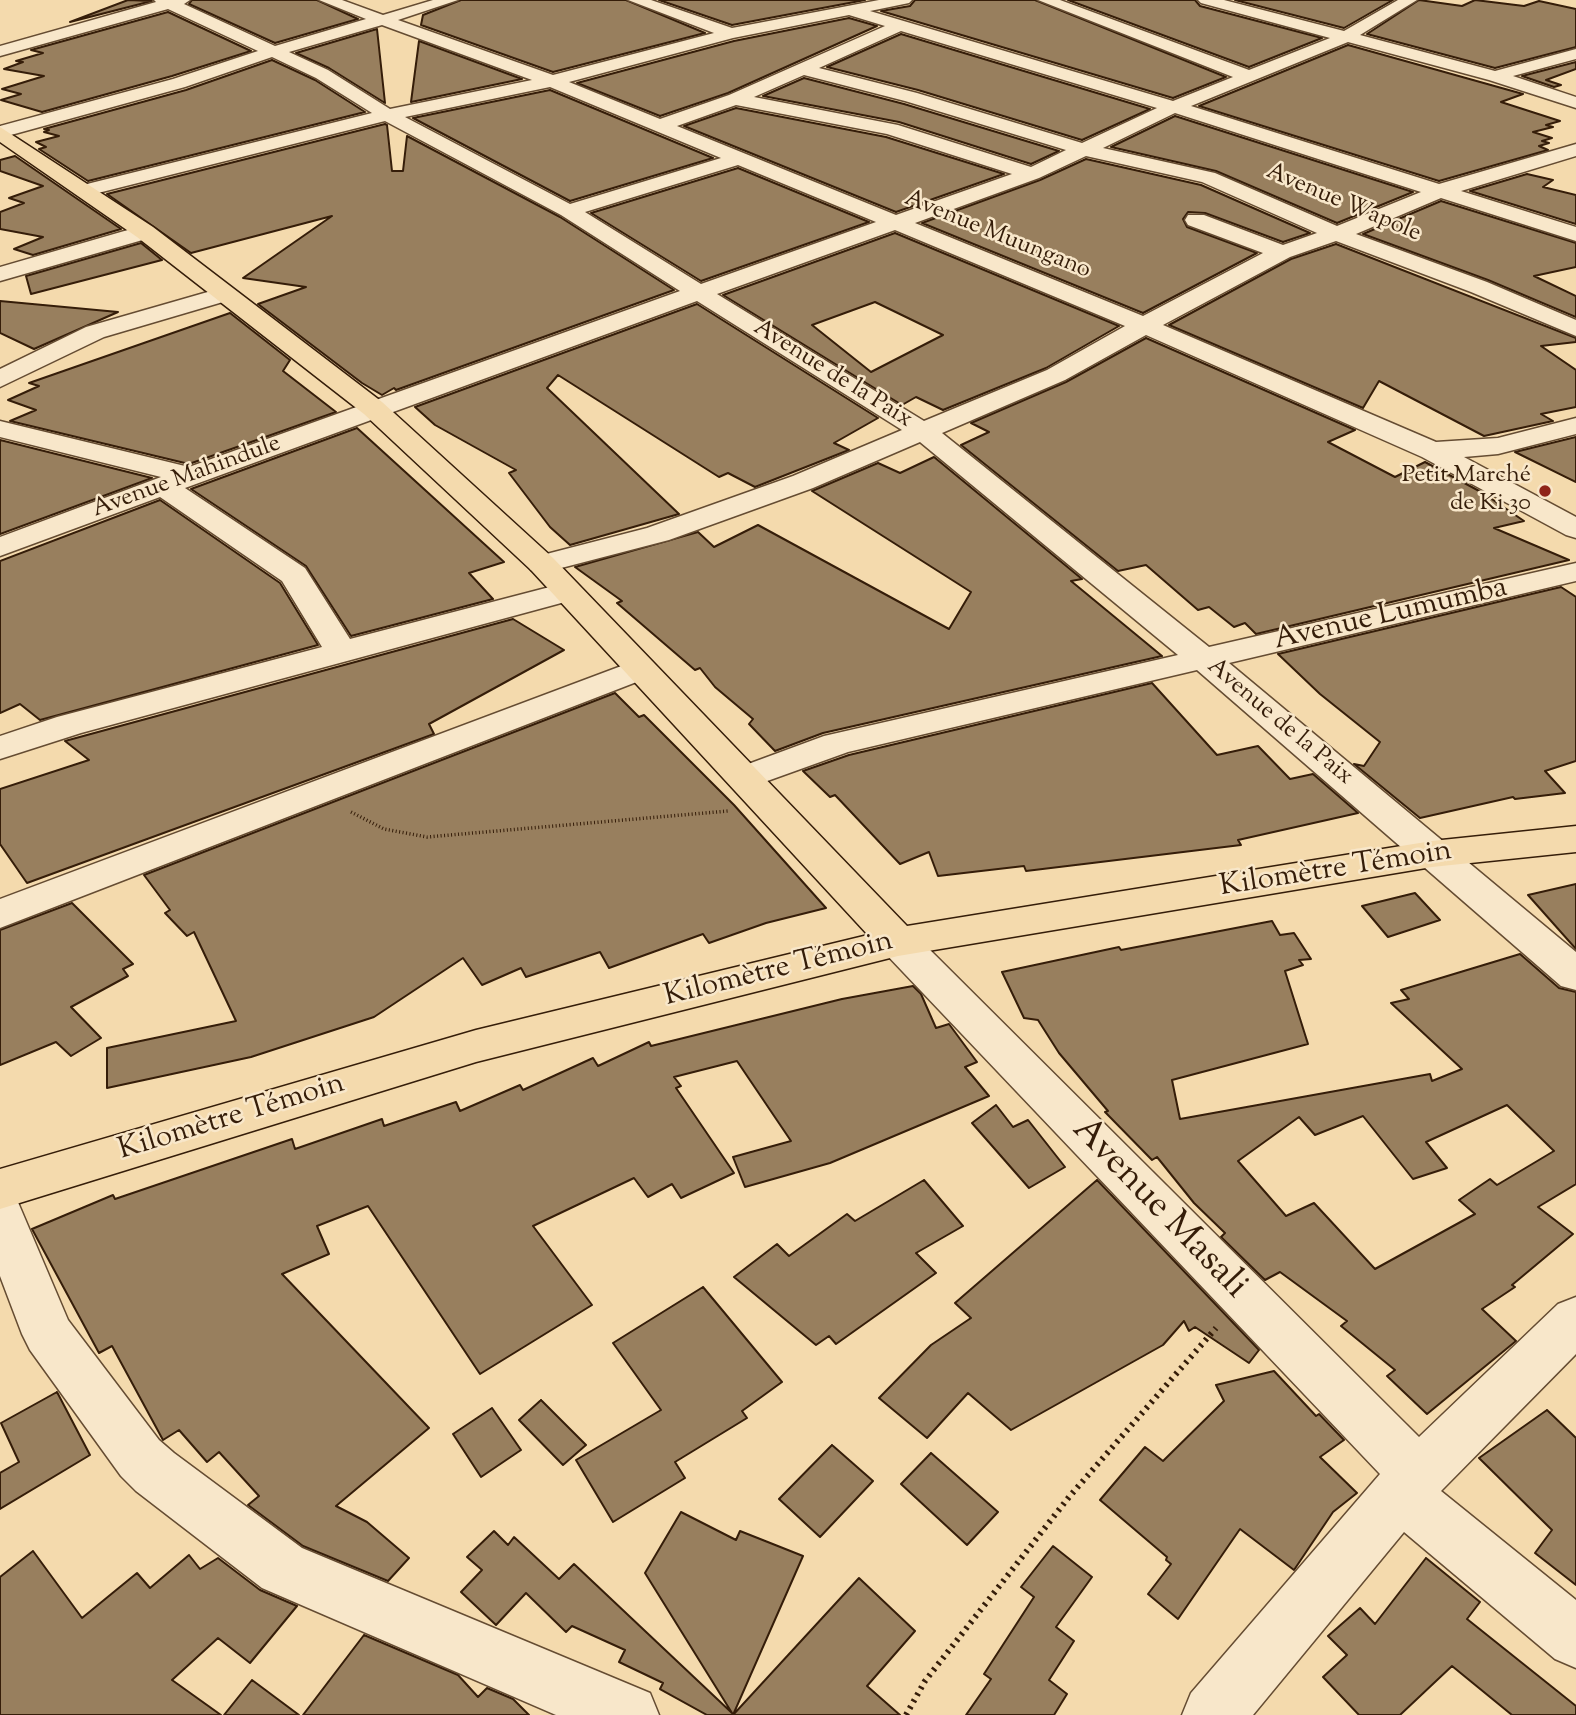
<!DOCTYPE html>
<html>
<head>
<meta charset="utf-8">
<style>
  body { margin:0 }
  canvas { display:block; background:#f4daad }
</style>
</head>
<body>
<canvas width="1576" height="1715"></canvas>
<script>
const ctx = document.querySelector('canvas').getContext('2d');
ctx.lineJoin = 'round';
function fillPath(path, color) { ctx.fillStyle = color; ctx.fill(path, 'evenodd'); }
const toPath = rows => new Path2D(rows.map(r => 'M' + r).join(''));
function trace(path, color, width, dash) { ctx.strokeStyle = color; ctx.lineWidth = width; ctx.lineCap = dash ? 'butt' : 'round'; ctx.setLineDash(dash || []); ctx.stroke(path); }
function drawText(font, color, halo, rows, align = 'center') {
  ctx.font = font + ' "Sorts Mill Goudy",serif'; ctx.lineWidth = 5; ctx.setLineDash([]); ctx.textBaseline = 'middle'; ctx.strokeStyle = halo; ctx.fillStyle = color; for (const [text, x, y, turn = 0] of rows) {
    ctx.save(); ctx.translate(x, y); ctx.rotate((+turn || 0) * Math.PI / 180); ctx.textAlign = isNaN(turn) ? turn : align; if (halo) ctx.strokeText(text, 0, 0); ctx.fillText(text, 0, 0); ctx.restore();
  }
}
const building = toPath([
  [128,0,152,1,70,22,128,0],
  [192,0,317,0,358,19,275,43,189,4,192,0],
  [461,0,626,0,705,33,553,72,421,25,423,15,461,0],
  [659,0,865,0,732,25,659,0],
  [915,0,1035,0,1226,77,1173,98,881,11,910,6,915,0],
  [1068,0,1195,0,1200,6,1322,38,1249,67,1068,0],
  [1235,0,1393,0,1344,28,1235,0],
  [1419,0,1462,6,1475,0,1524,6,1539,1,1576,9,1576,47,1495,68,1367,34,1419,0],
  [168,12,251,51,172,76,42,112,1,100,21,94,2,89,44,76,4,69,23,62,16,61,43,53,31,50,168,12],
  [849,18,877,26,728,93,660,116,577,83,734,41,849,18],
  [377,29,385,103,329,68,296,53,377,29],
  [901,34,1150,109,1082,140,918,90,827,67,901,34],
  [419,41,522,79,411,102,419,41],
  [1348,45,1523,94,1501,102,1560,121,1546,125,1553,127,1533,132,1552,138,1542,141,1549,143,1539,146,1548,150,1439,181,1199,106,1348,45],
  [272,60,315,80,365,112,88,181,39,149,46,147,36,142,59,136,44,132,49,130,44,129,186,90,272,60],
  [1576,62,1576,69,1546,80,1561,85,1554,87,1522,76,1576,62],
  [804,78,904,104,1059,151,1031,164,899,122,763,96,804,78],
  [550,90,713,158,570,201,413,118,550,90],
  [736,108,886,137,1004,174,896,212,684,126,736,108],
  [1175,116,1413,192,1337,223,1216,171,1111,147,1175,116],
  [385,124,387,125,392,171,403,171,407,136,560,217,674,290,396,390,394,388,382,395,362,383,258,304,306,287,243,278,332,216,191,253,107,194,385,124],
  [15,156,121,229,33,255,14,249,43,237,0,229,0,212,24,203,9,198,43,186,0,171,0,160,15,156],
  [1086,159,1201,185,1310,233,1283,242,1205,213,1188,212,1183,219,1187,227,1257,253,1143,313,922,223,1040,180,1086,159],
  [738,168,869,222,701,281,591,213,738,168],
  [1527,174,1553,180,1543,187,1576,195,1576,224,1470,191,1527,174],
  [1441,201,1576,243,1576,267,1534,276,1576,296,1576,317,1488,280,1363,234,1441,201],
  [895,233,1119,326,1046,368,943,410,916,397,902,405,723,295,895,233],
  [875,302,943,335,871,372,812,325,875,302],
  [141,243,162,260,31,294,26,276,141,243],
  [1336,244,1576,338,1576,342,1541,346,1576,370,1576,407,1541,414,1553,421,1484,436,1379,381,1363,408,1169,325,1291,259,1336,244],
  [0,301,118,312,34,349,0,333,0,301],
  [697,304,878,418,834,443,849,450,755,487,728,473,719,477,558,375,547,388,679,514,570,545,550,527,509,473,516,470,435,425,415,407,697,304],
  [230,313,290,360,283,371,336,412,189,464,10,421,36,410,8,400,39,386,29,383,230,313],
  [1146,338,1355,430,1328,442,1395,477,1425,462,1483,493,1524,521,1494,528,1569,560,1256,634,1245,623,1234,627,1209,607,1198,610,1146,565,1118,571,961,445,989,432,971,423,1066,382,1146,338],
  [357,428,504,562,469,573,493,599,351,636,306,566,191,489,357,428],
  [1576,437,1576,482,1515,452,1576,437],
  [0,440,152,478,0,534,0,440],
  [934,457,1082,579,1071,581,1162,656,823,733,775,751,749,724,753,719,715,687,700,668,695,670,617,603,622,601,575,567,698,532,714,547,758,525,949,629,971,592,812,491,878,463,900,473,934,457],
  [160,500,280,583,318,645,40,720,20,704,0,713,0,561,160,500],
  [1561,587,1576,597,1576,761,1545,771,1565,793,1515,799,1513,797,1420,818,1354,764,1364,766,1380,742,1320,694,1278,654,1561,587],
  [513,619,564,650,429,724,434,734,27,883,0,844,0,789,89,760,65,741,513,619],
  [1152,683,1217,755,1258,746,1290,779,1313,774,1358,813,1238,840,1241,845,1026,871,1024,866,938,876,929,852,900,864,835,795,830,797,803,771,849,755,1152,683],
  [615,693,639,717,644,715,734,805,826,908,766,923,709,943,703,934,609,968,600,952,526,977,521,968,482,985,463,958,374,1017,251,1057,107,1088,107,1048,236,1021,194,932,187,936,165,913,170,910,144,875,615,693],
  [1576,884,1576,949,1528,895,1576,884],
  [1415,893,1440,920,1388,937,1362,906,1415,893],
  [72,903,133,964,123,969,128,976,71,1007,101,1038,71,1056,56,1042,0,1065,0,930,72,903],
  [1272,921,1280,935,1294,933,1311,959,1299,960,1303,965,1285,971,1308,1044,1172,1080,1180,1119,1430,1074,1432,1081,1462,1069,1391,1003,1409,999,1401,990,1520,954,1559,988,1576,992,1576,1184,1538,1207,1573,1234,1512,1285,1515,1287,1482,1309,1516,1341,1427,1414,1387,1376,1395,1370,1341,1326,1347,1321,1280,1272,1265,1280,1221,1237,1225,1233,1194,1203,1157,1157,1152,1160,1105,1112,1108,1111,1059,1053,1038,1020,1024,1018,1002,972,1119,947,1121,950,1272,921],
  [1507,1105,1554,1151,1497,1185,1490,1179,1459,1200,1475,1214,1375,1269,1314,1203,1286,1216,1238,1161,1299,1117,1315,1135,1363,1116,1413,1179,1447,1168,1426,1142,1507,1105],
  [913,986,921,994,936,1028,949,1024,977,1062,965,1067,989,1096,830,1163,745,1187,733,1157,791,1141,737,1061,674,1077,681,1086,676,1088,734,1173,681,1198,672,1184,648,1197,634,1178,533,1226,592,1305,480,1374,368,1206,317,1226,329,1254,282,1274,429,1428,336,1506,367,1522,409,1558,388,1581,303,1546,248,1505,259,1496,219,1452,207,1462,179,1430,163,1440,112,1346,99,1353,32,1229,113,1195,115,1199,292,1139,295,1149,382,1119,384,1126,456,1102,460,1111,520,1085,523,1090,593,1058,598,1066,649,1042,651,1046,842,999,913,986],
  [996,1105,1013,1127,1028,1120,1065,1167,1029,1188,972,1123,996,1105],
  [924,1180,963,1226,916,1253,936,1273,836,1344,829,1336,816,1345,734,1277,777,1244,789,1256,847,1214,855,1221,924,1180],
  [1097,1180,1259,1350,1249,1363,1195,1327,1189,1331,1184,1321,1163,1345,1011,1430,968,1393,927,1438,879,1398,931,1345,971,1318,955,1303,1097,1180],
  [703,1287,782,1382,742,1411,747,1418,675,1462,685,1478,613,1522,576,1460,661,1410,613,1343,703,1287],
  [1274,1371,1316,1416,1319,1414,1344,1440,1320,1457,1357,1493,1333,1512,1294,1570,1240,1529,1178,1619,1148,1594,1171,1564,1166,1560,1167,1557,1100,1500,1145,1447,1163,1461,1224,1401,1216,1385,1274,1371],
  [57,1392,90,1455,0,1509,0,1473,19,1462,1,1423,57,1392],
  [541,1400,586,1445,563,1465,519,1420,541,1400],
  [492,1408,521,1450,481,1477,453,1434,492,1408],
  [1547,1410,1576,1438,1576,1585,1535,1553,1552,1530,1479,1458,1547,1410],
  [832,1445,873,1481,820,1537,779,1499,832,1445],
  [931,1453,998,1512,967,1545,901,1484,931,1453],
  [681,1512,736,1540,740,1531,803,1556,733,1715,859,1578,915,1631,867,1686,900,1715,707,1715,660,1689,663,1683,619,1662,625,1650,572,1626,566,1632,526,1593,496,1625,461,1592,482,1570,467,1557,494,1531,508,1545,514,1537,559,1579,574,1564,732,1713,645,1573,681,1512],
  [1053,1546,1092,1577,1056,1627,1074,1641,1049,1680,1067,1694,1054,1715,966,1715,991,1679,984,1674,1034,1597,1021,1587,1053,1546],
  [33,1551,82,1618,137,1573,150,1588,189,1555,200,1569,218,1558,260,1590,297,1606,250,1663,218,1638,172,1680,221,1715,0,1715,0,1577,33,1551],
  [1426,1558,1480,1602,1467,1619,1576,1706,1576,1715,1512,1715,1452,1666,1400,1715,1359,1715,1323,1677,1347,1655,1328,1636,1360,1608,1375,1624,1426,1558],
  [364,1635,458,1675,478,1697,487,1688,513,1699,529,1715,303,1715,364,1635],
  [252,1680,299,1715,224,1715,252,1680]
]);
fillPath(building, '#987f5e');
trace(building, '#351d09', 2);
const minor = toPath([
  [154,0,190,0,184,4,275,46,366,19,319,0,342,0,383,15,433,0,458,0,398,20,553,75,714,33,628,0,651,0,732,28,879,0,912,0,909,3,870,11,1173,101,1233,77,1038,0,1060,0,1249,70,1330,38,1201,3,1198,0,1224,0,1344,31,1398,0,1417,0,1360,35,1495,71,1576,49,1576,59,1513,76,1576,97,1576,108,1489,80,1348,42,1191,106,1439,184,1576,144,1576,156,1461,191,1576,227,1576,241,1441,198,1356,234,1487,282,1576,320,1576,336,1471,292,1336,241,1290,257,1163,325,1436,442,1498,438,1576,418,1576,434,1498,454,1464,457,1576,517,1576,538,1566,535,1422,457,1146,335,1065,380,942,433,1209,647,1576,563,1576,581,1229,663,1576,952,1576,990,1561,986,1197,670,848,752,745,789,732,786,727,778,732,770,824,736,1178,655,920,442,813,488,669,540,542,573,531,570,527,564,531,558,647,528,793,476,902,430,697,301,185,488,305,568,350,639,565,583,576,585,581,592,576,599,81,733,0,759,0,736,57,717,322,647,282,581,160,497,0,556,0,537,161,477,0,437,0,421,189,467,680,291,561,215,385,121,86,196,76,190,79,186,372,113,316,78,272,57,185,87,0,138,0,126,173,79,258,51,168,9,0,56,0,46,156,2,154,0],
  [849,15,885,26,729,95,660,119,569,82,733,38,849,15],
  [382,25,532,80,390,109,328,70,289,52,382,25],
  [901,31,1157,108,1082,143,917,93,819,68,901,31],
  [804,75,905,101,1066,150,1031,167,898,125,754,97,804,75],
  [550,87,721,158,570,204,405,117,550,87],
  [736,105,887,134,1012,174,896,215,677,126,736,105],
  [1175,113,1421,192,1337,226,1215,173,1103,148,1175,113],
  [1086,156,1202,182,1317,233,1283,245,1204,215,1188,215,1185,220,1188,225,1263,253,1143,316,915,223,1039,178,1086,156],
  [738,165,876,222,701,284,585,212,738,165],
  [895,230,1125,326,1047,370,924,421,717,294,895,230],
  [145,225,156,232,153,237,0,281,0,267,145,225],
  [225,287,233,289,237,294,233,299,104,337,0,387,0,369,86,327,225,287],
  [640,659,652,662,657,669,652,676,0,928,0,899,640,659],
  [898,928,912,932,1419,1437,1558,1304,1576,1297,1576,1354,1441,1491,1576,1600,1576,1668,1555,1659,1404,1532,1253,1715,1182,1715,1191,1693,1380,1474,884,952,878,942,884,932,898,928],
  [0,1194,17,1200,68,1320,159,1440,174,1453,302,1548,650,1693,659,1715,556,1715,262,1588,136,1491,121,1476,30,1350,22,1334,0,1276,0,1194]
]);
const major = toPath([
  [0,127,153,227,382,402,553,558,907,926,1432,841,1576,826,1576,852,1432,867,898,956,476,1062,0,1209,0,1169,476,1030,868,935,531,570,364,414,137,237,0,142,0,127]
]);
trace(minor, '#654c32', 3);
trace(major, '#351d09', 3);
trace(toPath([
  [351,812,384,829,427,837,728,811]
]), '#351d09', 3.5, [1, 2.5]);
trace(toPath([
  [906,1715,925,1681,1069,1497,1216,1328]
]), '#351d09', 6, [2.5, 5]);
fillPath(minor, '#f8e7ca');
fillPath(major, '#f4daad');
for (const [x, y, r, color] of [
  [1545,491,7,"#8f2418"]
]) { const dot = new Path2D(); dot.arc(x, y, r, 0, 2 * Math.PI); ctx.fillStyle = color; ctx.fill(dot); trace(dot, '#f8e7ca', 2.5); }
drawText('24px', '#351d09', '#f8e7ca', [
  ["Avenue Wapole",1343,204,23],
  ["Avenue Muungano",997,236,22],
  ["Avenue de la Paix",832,375,32],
  ["Avenue Mahindule",187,478,-20],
  ["Avenue de la Paix",1279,723,40]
]);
drawText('24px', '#351d09', '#f8e7ca', [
  ["Petit Marché",1531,477],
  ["de Ki 30",1531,505]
], 'right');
drawText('30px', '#351d09', '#f8e7ca', [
  ["Avenue Lumumba",1391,616,-13],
  ["Kilomètre Témoin",1336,871,-9],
  ["Kilomètre Témoin",779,971,-14],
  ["Kilomètre Témoin",232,1119,-17]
]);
drawText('37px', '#351d09', '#f8e7ca', [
  ["Avenue Masali",1158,1210,46]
]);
</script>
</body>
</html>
